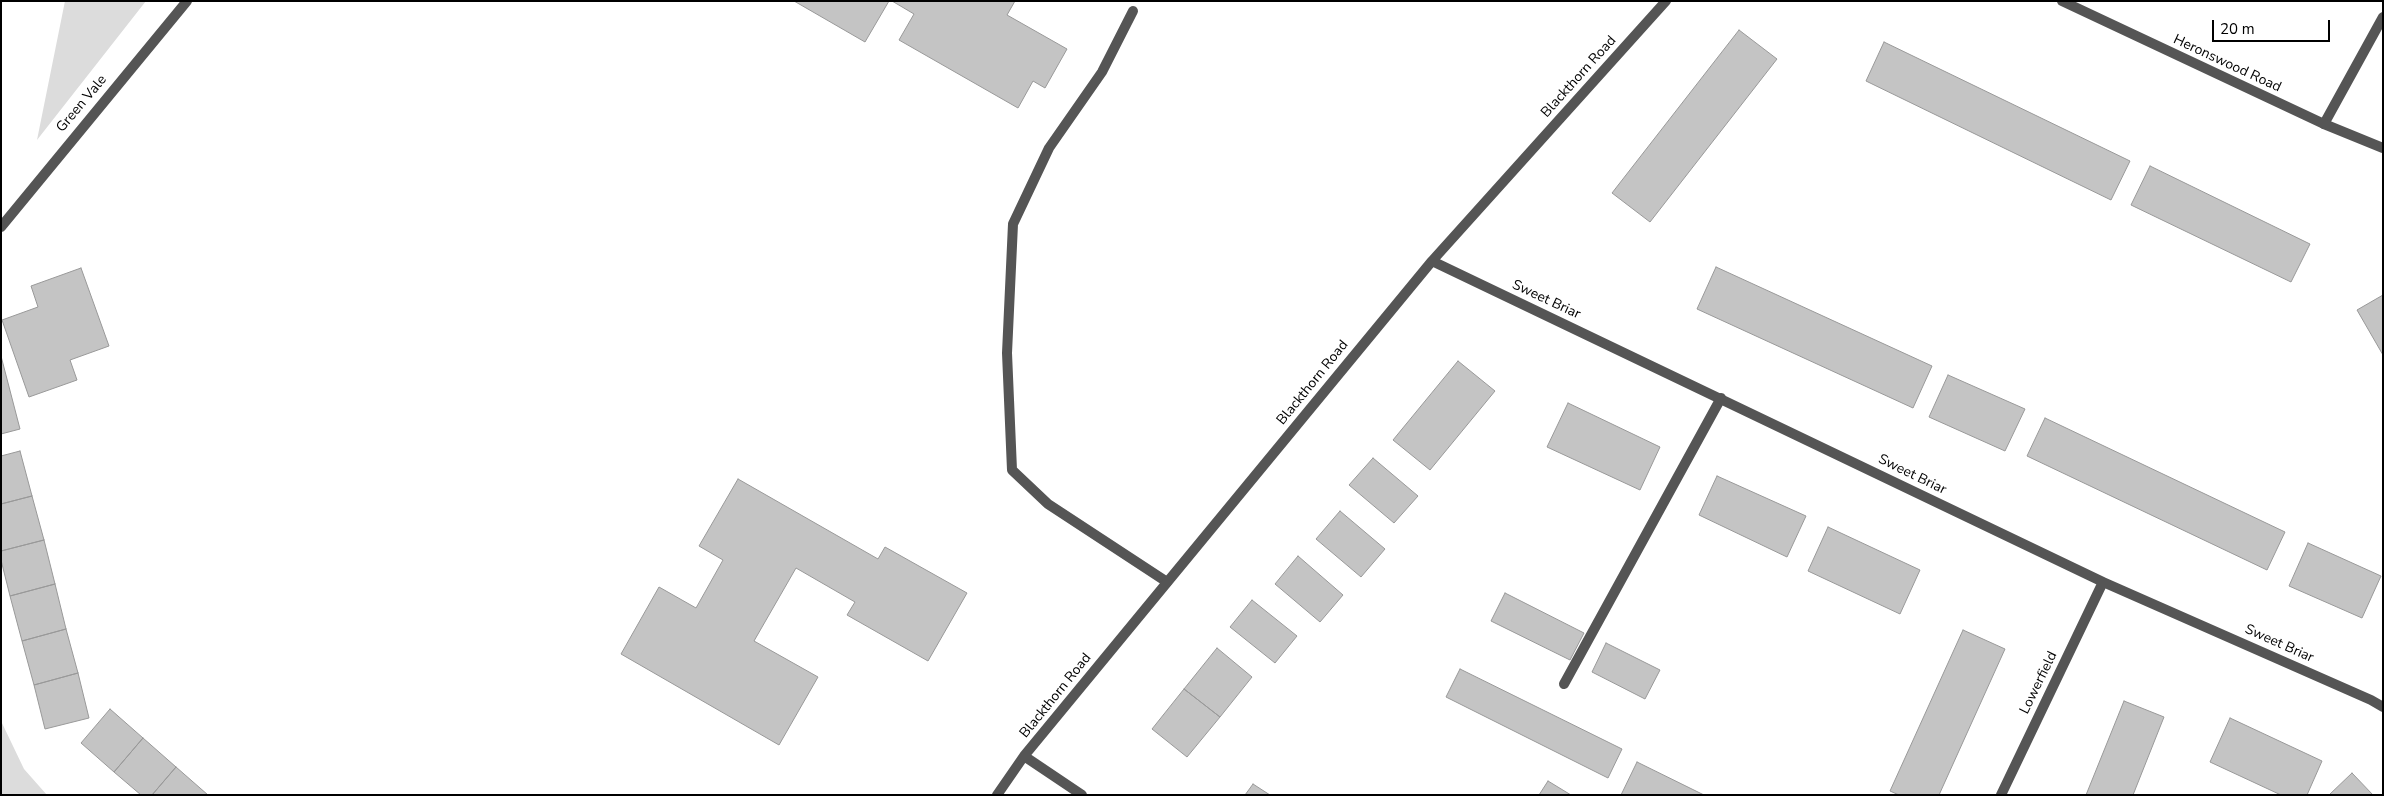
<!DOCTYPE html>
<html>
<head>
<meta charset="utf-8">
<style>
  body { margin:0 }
  #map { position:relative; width:2384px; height:796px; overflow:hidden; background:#fff; font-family:"Nunito Sans",sans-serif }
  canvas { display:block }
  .frame { position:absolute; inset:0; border:2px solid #000; pointer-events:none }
  .scale { position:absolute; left:2212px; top:20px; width:118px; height:22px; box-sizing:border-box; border:2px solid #000; border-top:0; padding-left:6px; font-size:15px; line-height:18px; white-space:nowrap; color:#000; -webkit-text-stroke:4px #fff; paint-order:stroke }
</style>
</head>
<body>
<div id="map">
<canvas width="2384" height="796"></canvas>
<div class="frame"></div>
<div class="scale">20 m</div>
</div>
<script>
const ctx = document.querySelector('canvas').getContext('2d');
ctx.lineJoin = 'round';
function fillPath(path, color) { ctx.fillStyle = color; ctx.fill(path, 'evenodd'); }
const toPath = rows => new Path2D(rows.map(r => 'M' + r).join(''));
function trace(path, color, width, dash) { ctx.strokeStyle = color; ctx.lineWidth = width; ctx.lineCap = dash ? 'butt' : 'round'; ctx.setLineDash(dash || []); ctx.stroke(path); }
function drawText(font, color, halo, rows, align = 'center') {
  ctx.font = font + ' "Nunito Sans",sans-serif'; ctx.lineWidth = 4; ctx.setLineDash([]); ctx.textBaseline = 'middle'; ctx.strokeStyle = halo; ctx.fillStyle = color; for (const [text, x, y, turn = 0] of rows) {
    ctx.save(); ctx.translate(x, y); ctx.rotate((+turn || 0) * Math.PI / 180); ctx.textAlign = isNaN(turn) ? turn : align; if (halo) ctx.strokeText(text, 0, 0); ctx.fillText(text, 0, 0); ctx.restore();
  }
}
fillPath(toPath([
  [65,1,146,1,37,140],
  [1,721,24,769,47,795,1,795]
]), '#dcdcdc');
const building = toPath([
  [794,1,889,1,865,42,794,1],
  [892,1,1015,1,1007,15,1067,49,1045,88,1033,81,1018,108,899,40,914,14,892,1],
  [1739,30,1777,59,1650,222,1612,193,1739,30],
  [1884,42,2130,161,2111,200,1866,81,1884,42],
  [2150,166,2310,244,2291,282,2131,205,2150,166],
  [1716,267,1932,366,1913,408,1697,309,1716,267],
  [81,268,109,346,70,360,77,380,29,397,2,320,38,307,31,286,81,268],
  [2383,295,2383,355,2357,310,2383,295],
  [1,356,20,429,1,434,1,356],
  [1458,361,1495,391,1430,470,1393,440,1458,361],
  [1948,375,2025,409,2005,451,1929,417,1948,375],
  [1568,403,1660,447,1640,490,1547,447,1568,403],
  [2045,418,2285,532,2267,570,2027,456,2045,418],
  [20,451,32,496,1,504,1,456,20,451],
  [1373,458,1418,496,1394,523,1349,485,1373,458],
  [1717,476,1806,516,1787,557,1699,515,1717,476],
  [738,479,878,559,885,547,967,593,928,661,847,615,855,602,796,568,754,641,818,677,779,745,621,654,659,587,696,608,723,560,699,546,738,479],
  [32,496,44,540,1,551,1,504,32,496],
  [1340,511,1385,549,1361,577,1316,539,1340,511],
  [1828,527,1920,570,1900,614,1808,571,1828,527],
  [44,540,55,584,10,596,1,560,1,551,44,540],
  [2308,543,2381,576,2362,618,2289,586,2308,543],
  [1298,556,1343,595,1320,622,1275,584,1298,556],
  [55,584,66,629,22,641,10,596,55,584],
  [1505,593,1584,633,1570,660,1491,621,1505,593],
  [1252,600,1297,636,1275,663,1230,627,1252,600],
  [66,629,78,673,34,685,22,641,66,629],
  [1963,630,2005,649,1939,795,1899,795,1890,791,1963,630],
  [1606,643,1660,670,1645,699,1592,672,1606,643],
  [1217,648,1252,677,1220,717,1184,689,1217,648],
  [1460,669,1622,749,1608,778,1446,697,1460,669],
  [78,673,89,718,45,729,34,685,78,673],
  [1184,689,1220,717,1187,757,1152,729,1184,689],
  [2124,701,2164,717,2133,795,2086,795,2124,701],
  [110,709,143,738,114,772,81,743,110,709],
  [2230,718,2322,761,2307,795,2281,795,2210,762,2230,718],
  [143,738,176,767,152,795,141,795,114,772,143,738],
  [1637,762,1704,795,1621,795,1637,762],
  [176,767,208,795,152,795,176,767],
  [2352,773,2373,795,2329,795,2352,773],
  [1548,781,1571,795,1539,795,1548,781],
  [1253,784,1270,795,1245,795,1253,784]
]);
fillPath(building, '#c4c4c4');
trace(building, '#999', 1);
trace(toPath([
  [1133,11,1102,72,1049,148,1013,224,1007,353,1012,470,1048,504,1167,582],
  [1564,684,1721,398]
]), '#555', 10);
trace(toPath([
  [2324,124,2383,17],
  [1,227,187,1],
  [1432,261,2103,582,2371,700,2383,707],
  [1024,756,1082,795],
  [997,795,1024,756,1432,261,1666,1],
  [2001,795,2103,582]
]), '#555', 10);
trace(toPath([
  [2062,1,2324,124,2383,148]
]), '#555', 10);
drawText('14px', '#000', '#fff', [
  ["Heronswood Road",2227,64,25],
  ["Blackthorn Road",1579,77,-48],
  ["Green Vale",82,104,-50],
  ["Sweet Briar",1546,300,25],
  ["Blackthorn Road",1313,383,-51],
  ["Sweet Briar",1912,475,26],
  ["Sweet Briar",2279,644,24],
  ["Lowerfield",2039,683,-64],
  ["Blackthorn Road",1056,696,-51]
]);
</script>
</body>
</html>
